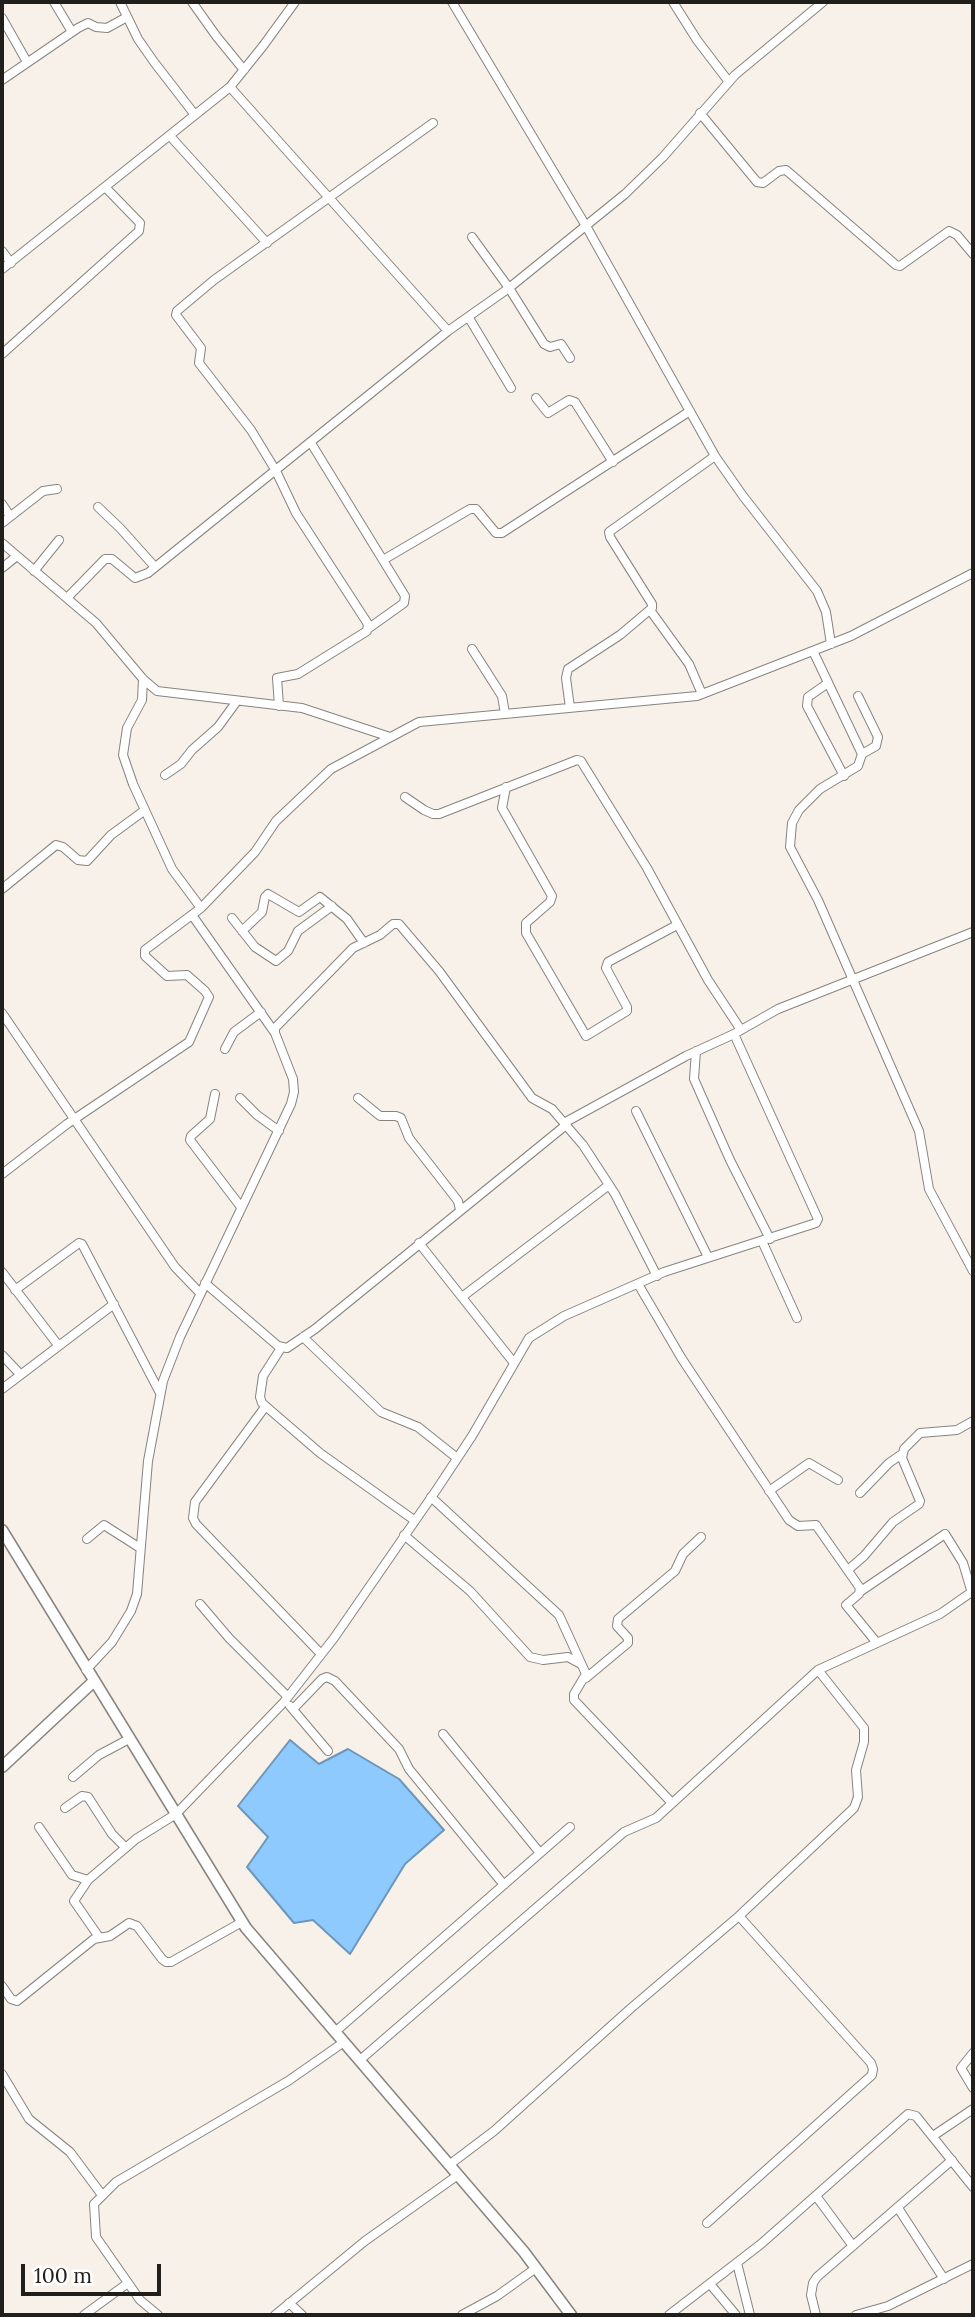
<!DOCTYPE html>
<html>
<head>
<meta charset="utf-8">
<style>
  body { margin:0 }
  #map { position:relative; width:975px; height:2317px; overflow:hidden; background:#f7f1ea; font-family:Lora,serif }
  canvas { display:block }
  .frame { position:absolute; inset:0; border:4px solid #211f1c; pointer-events:none }
  .scale { position:absolute; left:21px; top:2264px; width:140px; height:32px; box-sizing:border-box; border:4px solid #211f1c; border-top:0; padding-left:9px; font-size:21px; line-height:24px; white-space:nowrap; color:#211f1c; -webkit-text-stroke:5px #fff; paint-order:stroke }
</style>
</head>
<body>
<div id="map">
<canvas width="975" height="2317"></canvas>
<div class="frame"></div>
<div class="scale">100 m</div>
</div>
<script>
const ctx = document.querySelector('canvas').getContext('2d');
ctx.lineJoin = 'round';
function fillPath(path, color) { ctx.fillStyle = color; ctx.fill(path, 'evenodd'); }
const toPath = rows => new Path2D(rows.map(r => 'M' + r).join(''));
function trace(path, color, width, dash) { ctx.strokeStyle = color; ctx.lineWidth = width; ctx.lineCap = dash ? 'butt' : 'round'; ctx.setLineDash(dash || []); ctx.stroke(path); }
const water = toPath([
  [290,1740,319,1764,348,1749,399,1779,444,1830,405,1864,350,1954,313,1920,294,1923,247,1867,268,1837,238,1806,290,1740]
]);
fillPath(water, '#8ecafd');
trace(water, '#6d97ba', 2);
const street = toPath([
  [54,2,72,32],
  [120,2,138,39,154,62,195,115],
  [192,2,217,37,244,70],
  [452,2,586,226,715,456,743,496,817,591,826,612,831,644],
  [673,2,697,40,729,82],
  [2,18,27,62],
  [2,80,78,28,88,23,96,27,107,28,127,17],
  [230,87,448,331,509,288,625,194,663,157,735,75,823,2],
  [700,113,757,182,763,183,779,171,786,170,896,265,900,266,949,231,957,235,973,254],
  [170,136,267,243],
  [472,237,509,288,544,344,550,347,561,344,570,358],
  [2,251,11,263],
  [2,269,230,87,263,46,295,2],
  [469,318,511,388],
  [2,354,139,231,140,223,106,188],
  [536,398,548,413,569,400,575,402,613,462],
  [311,443,405,596,404,603,369,628],
  [2,504,10,516],
  [98,507,120,528,155,567],
  [2,523,43,491,57,489],
  [2,543,96,623,143,679,157,691,302,708,390,737],
  [383,560,470,509,476,509,496,533,502,533,690,411],
  [2,568,17,556],
  [34,571,59,540],
  [67,598,105,559,112,559,135,578,148,573,448,331],
  [650,610,689,664,702,694],
  [472,649,502,696,505,714],
  [813,651,862,754,858,766,820,789,799,810,792,823,790,847,818,900,919,1131,929,1189,973,1271],
  [143,679,142,700,127,728,123,755,133,784,172,869,201,908],
  [828,683,808,697,807,706,844,776],
  [858,696,878,737,876,746,862,754],
  [279,706,277,678,298,674,367,631,368,624,296,513,276,471,251,430,199,363,201,348,176,315,177,311,214,280,433,123],
  [570,708,566,678,568,669,620,635,652,608,652,604,610,537,609,532,715,456],
  [165,775,181,764,192,750,218,727,237,701],
  [506,787,502,808,552,896,550,902,526,923,526,933,586,1036,627,1011,627,1007,606,968,608,962,677,925],
  [405,797,424,810,433,814,439,814,577,760,581,761,647,868,708,980,741,1030],
  [2,889,56,845,63,847,78,860,87,861,111,835,145,810],
  [192,915,275,1033],
  [232,918,255,947,276,961,288,951,298,931,332,906],
  [242,931,262,912,265,897,268,894,299,912,320,897,347,919,364,943],
  [2,1013,175,1267,200,1293],
  [225,1049,234,1032,261,1012],
  [696,1051,694,1079,730,1160,770,1239],
  [215,1094,210,1119,191,1136,190,1140,241,1207],
  [240,1098,257,1115,279,1131],
  [358,1098,380,1116,396,1116,401,1118,409,1138,458,1201,460,1210],
  [636,1111,708,1257],
  [564,1123,686,1056,734,1034,778,1009,973,932],
  [2,1174,67,1124,189,1042,209,997,205,991,187,975,167,976,145,956,145,950,201,908,255,852,276,821,331,769,419,722,697,696,851,636,973,573],
  [762,1241,797,1318],
  [419,1243,514,1363],
  [2,1272,58,1345],
  [205,1283,278,1346,287,1348,315,1329,566,1125],
  [638,1284,682,1359,789,1520,798,1526,816,1525,818,1528,860,1588,859,1594,846,1605,877,1643],
  [15,1290,79,1243,82,1244,160,1393],
  [462,1297,609,1185],
  [303,1337,381,1412,418,1427,457,1458],
  [281,1348,263,1376,260,1397,262,1403,320,1453,414,1520],
  [2,1355,20,1374],
  [2,1389,114,1304],
  [265,1407,195,1502,193,1518,196,1524,321,1654],
  [769,1491,809,1463,838,1480],
  [860,1493,889,1463,902,1454],
  [431,1497,559,1615,586,1674,574,1694,574,1700,672,1803],
  [404,1535,470,1591,530,1657,543,1660,568,1657,581,1664],
  [87,1539,104,1525,140,1548],
  [848,1570,864,1556,893,1522,919,1504,920,1501,902,1458,904,1449,920,1433,957,1430,973,1421],
  [861,1591,945,1534,963,1563,972,1593],
  [200,1604,229,1638,288,1697],
  [86,1670,112,1642,131,1611,137,1594,148,1461,163,1381,180,1337,291,1104,294,1092,293,1079,275,1033,275,1028,353,948,380,935,393,924,399,924,439,971,532,1098,552,1109,583,1145,615,1194,657,1276],
  [586,1678,628,1643,628,1638,617,1626,618,1619,675,1571,683,1554,701,1537],
  [290,1706,328,1751],
  [293,1709,322,1679,327,1677,335,1681,399,1749,409,1769,504,1885],
  [443,1734,540,1853],
  [73,1777,99,1755,129,1739],
  [65,1808,82,1796,88,1797,112,1834,125,1847],
  [39,1827,72,1875,88,1880],
  [99,1937,74,1901,88,1880,136,1839,176,1814,284,1702,334,1638,437,1489,472,1436,529,1338,564,1316,664,1272,816,1223,818,1219,734,1034],
  [2,1986,11,1999,17,2001,94,1939,110,1936,129,1923,137,1926,162,1959,166,1962,171,1962,242,1922],
  [335,2032,570,1827],
  [973,2053,961,2068,973,2088],
  [360,2060,624,1832,656,1818,818,1670,940,1614,973,1591],
  [2,2074,29,2119,70,2152,102,2195],
  [933,2136,973,2109],
  [449,2165,494,2131,630,2009,739,1916,854,1808,858,1797,856,1770,864,1742,864,1728,818,1670],
  [816,2196,853,2246],
  [898,2208,944,2279],
  [707,2223,872,2075,873,2069,871,2063,739,1916],
  [737,2263,750,2315],
  [710,2284,736,2315],
  [289,2303,302,2315],
  [84,2315,128,2283],
  [158,2315,140,2300,96,2237,94,2204,116,2182,288,2081,344,2042],
  [275,2315,365,2241,458,2175],
  [462,2315,497,2296,536,2268],
  [669,2315,761,2244,908,2114,916,2116,973,2187],
  [816,2315,811,2295,813,2283,817,2277,952,2160],
  [856,2315,888,2306,973,2264]
]);
const secondary = toPath([
  [2,1530,246,1928,524,2252,571,2315],
  [2,1767,93,1682]
]);
trace(street, '#88837d', 10);
trace(secondary, '#88837d', 13);
trace(street, '#fff', 8);
trace(secondary, '#fff', 10);
</script>
</body>
</html>
